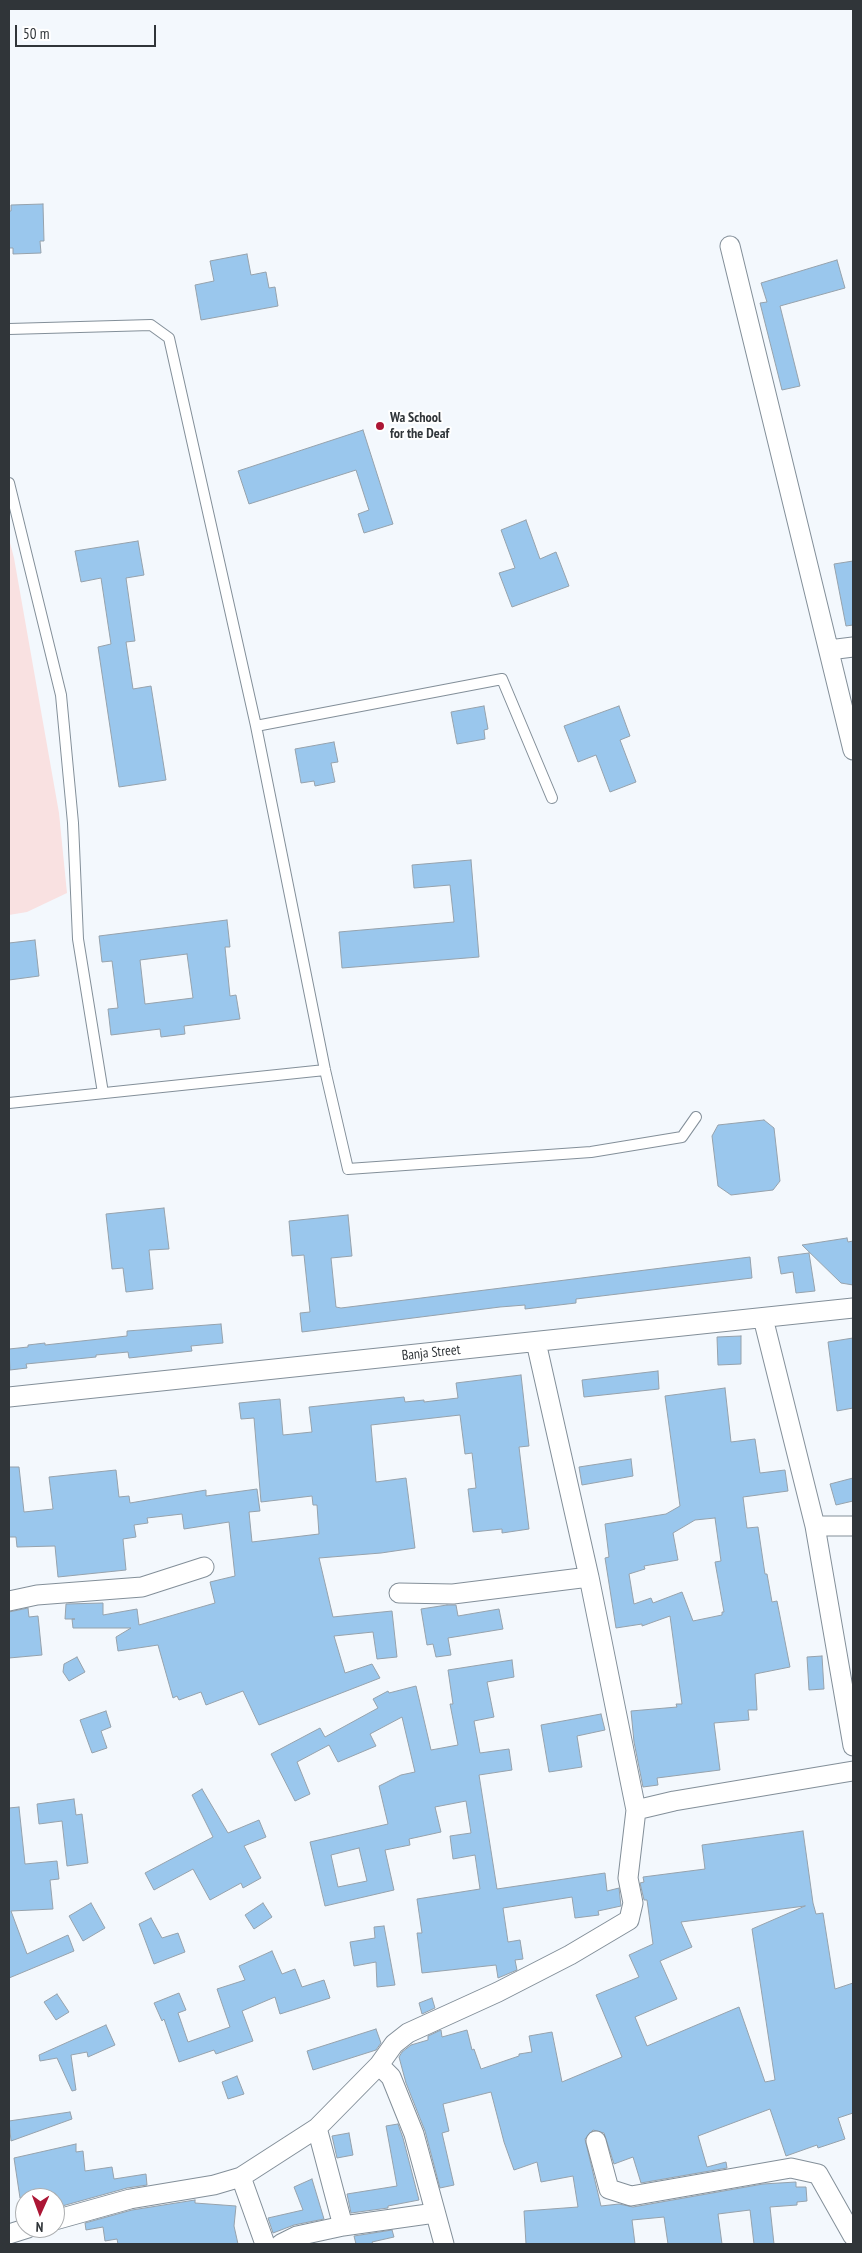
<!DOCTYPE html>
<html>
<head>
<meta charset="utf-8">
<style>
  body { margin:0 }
  #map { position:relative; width:862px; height:2253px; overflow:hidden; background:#f3f8fd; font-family:"PT Sans Narrow",sans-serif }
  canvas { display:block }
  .frame { position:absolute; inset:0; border:10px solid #303539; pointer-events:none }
  .north { position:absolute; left:15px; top:2188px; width:50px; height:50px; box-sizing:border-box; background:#fff; border:1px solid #acaeb0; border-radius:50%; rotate:182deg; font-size:14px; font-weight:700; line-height:20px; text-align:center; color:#303539 }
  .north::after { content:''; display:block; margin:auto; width:18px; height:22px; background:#ac1635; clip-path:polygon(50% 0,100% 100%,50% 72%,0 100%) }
  .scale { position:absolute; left:15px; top:25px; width:141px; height:22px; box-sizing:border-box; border:2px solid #303539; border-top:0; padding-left:6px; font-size:15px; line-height:18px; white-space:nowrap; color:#303539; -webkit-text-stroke:4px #fff; paint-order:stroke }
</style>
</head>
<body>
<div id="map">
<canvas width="862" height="2253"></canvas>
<div class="frame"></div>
<div class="north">N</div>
<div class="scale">50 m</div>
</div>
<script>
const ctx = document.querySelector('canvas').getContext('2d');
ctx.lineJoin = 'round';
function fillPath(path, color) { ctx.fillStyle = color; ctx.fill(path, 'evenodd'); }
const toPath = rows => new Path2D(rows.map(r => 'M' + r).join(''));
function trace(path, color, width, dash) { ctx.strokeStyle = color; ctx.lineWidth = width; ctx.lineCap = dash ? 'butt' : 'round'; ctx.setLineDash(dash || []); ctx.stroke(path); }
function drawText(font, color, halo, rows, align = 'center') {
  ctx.font = font + ' "PT Sans Narrow",sans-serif'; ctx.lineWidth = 4; ctx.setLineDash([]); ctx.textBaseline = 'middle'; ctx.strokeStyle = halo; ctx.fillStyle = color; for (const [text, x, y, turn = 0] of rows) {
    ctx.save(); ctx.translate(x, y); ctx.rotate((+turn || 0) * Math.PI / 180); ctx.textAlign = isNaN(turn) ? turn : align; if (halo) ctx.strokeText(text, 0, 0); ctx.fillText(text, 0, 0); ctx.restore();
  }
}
fillPath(toPath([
  [9,539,14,558,59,813,67,893,27,912,9,915]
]), '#f9e1e1');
const building = toPath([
  [43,204,44,241,40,241,41,253,13,254,13,248,9,248,9,211,11,211,11,205,43,204],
  [247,254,251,275,266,272,269,288,275,287,278,306,201,320,195,285,214,281,210,261,247,254],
  [837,260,845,288,780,306,800,386,782,390,760,303,767,302,761,283,837,260],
  [363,430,393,524,364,533,358,514,369,510,356,470,249,504,238,471,363,430],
  [526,520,540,559,556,552,569,586,512,607,499,573,515,568,501,530,526,520],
  [138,541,144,575,126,578,135,641,126,642,133,689,151,686,166,780,119,787,98,647,111,644,101,578,81,582,75,551,138,541],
  [853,561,853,625,846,626,834,564,853,561],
  [484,706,488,729,484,730,485,739,457,744,451,712,484,706],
  [619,706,630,736,620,740,636,782,610,792,596,755,578,762,564,726,619,706],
  [334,742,338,762,331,763,335,782,315,786,314,781,301,783,295,749,334,742],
  [471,860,479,957,342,968,339,932,454,922,450,885,414,888,412,865,471,860],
  [227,920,230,947,225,947,230,996,236,995,240,1019,184,1026,185,1034,161,1037,160,1029,111,1035,108,1009,118,1008,112,961,102,962,99,936,227,920],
  [187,954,193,998,145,1004,140,960,187,954],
  [35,940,39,976,9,980,9,943,35,940],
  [764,1120,774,1128,780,1181,773,1190,731,1195,718,1186,712,1136,718,1125,764,1120],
  [164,1208,169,1249,149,1250,153,1289,126,1292,123,1268,112,1269,106,1214,164,1208],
  [348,1215,352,1256,331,1258,336,1307,341,1308,750,1257,752,1278,576,1299,576,1303,525,1309,525,1305,500,1307,302,1332,300,1313,310,1312,304,1255,292,1256,289,1221,348,1215],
  [847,1238,848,1242,853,1241,853,1285,841,1283,802,1245,847,1238],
  [809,1253,815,1291,796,1293,793,1272,781,1274,778,1257,809,1253],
  [221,1324,223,1343,191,1346,192,1351,129,1358,128,1352,96,1355,96,1357,26,1364,27,1368,10,1370,9,1349,28,1347,28,1345,45,1343,45,1345,127,1336,127,1331,221,1324],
  [741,1336,741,1364,718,1365,717,1337,741,1336],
  [853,1338,853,1408,837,1411,828,1342,853,1338],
  [658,1371,659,1389,584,1397,582,1380,658,1371],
  [521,1375,529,1446,519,1447,529,1529,502,1533,502,1529,473,1532,468,1489,476,1488,472,1453,465,1454,460,1415,371,1425,376,1482,406,1478,415,1548,381,1553,319,1558,333,1617,392,1611,397,1657,377,1659,373,1632,334,1636,345,1673,372,1664,380,1678,259,1725,243,1691,206,1705,201,1692,179,1700,177,1696,173,1698,158,1645,118,1651,116,1637,131,1628,73,1628,72,1619,75,1619,65,1619,66,1604,103,1603,103,1615,137,1609,139,1625,215,1603,210,1582,235,1576,229,1522,184,1529,182,1514,147,1518,148,1523,134,1525,136,1537,123,1539,126,1570,58,1577,55,1546,17,1547,16,1537,9,1537,9,1467,19,1467,24,1512,53,1509,49,1477,116,1470,119,1497,129,1496,130,1503,206,1490,206,1496,257,1489,260,1511,249,1512,252,1542,319,1534,317,1505,313,1505,312,1496,261,1502,254,1418,241,1419,239,1403,280,1399,283,1435,312,1432,309,1407,404,1397,405,1402,424,1400,424,1402,458,1398,456,1383,521,1375],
  [725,1388,731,1442,755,1439,760,1473,785,1470,788,1491,743,1497,747,1528,758,1527,765,1574,767,1574,772,1602,777,1601,790,1667,755,1674,757,1710,748,1710,749,1720,714,1723,720,1770,657,1778,658,1785,643,1787,634,1742,631,1711,677,1707,676,1704,682,1704,670,1616,642,1626,642,1624,616,1628,605,1558,609,1557,605,1524,666,1514,680,1506,665,1396,725,1388],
  [715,1518,721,1561,715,1562,724,1612,722,1612,722,1615,693,1621,682,1592,653,1603,651,1598,634,1604,629,1574,645,1569,644,1566,678,1560,673,1533,695,1520,715,1518],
  [631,1459,633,1476,582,1485,579,1467,631,1459],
  [853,1478,853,1501,836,1505,830,1484,853,1478],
  [447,1605,456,1605,458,1616,499,1609,503,1629,448,1638,451,1655,436,1657,433,1644,427,1645,421,1609,447,1605],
  [28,1608,29,1617,38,1616,42,1655,9,1658,9,1612,28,1608],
  [822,1656,824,1689,809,1690,807,1657,822,1656],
  [77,1657,85,1672,69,1681,63,1672,64,1664,77,1657],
  [512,1660,514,1677,487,1682,494,1717,474,1721,480,1753,509,1749,512,1770,479,1775,497,1889,605,1873,607,1891,619,1888,621,1906,598,1911,599,1915,575,1918,572,1897,503,1908,508,1942,520,1940,523,1959,515,1960,517,1970,498,1978,496,1965,422,1973,417,1933,422,1933,417,1899,480,1889,475,1855,453,1859,450,1836,471,1833,466,1801,435,1807,441,1832,409,1839,410,1845,385,1850,394,1890,325,1906,310,1842,388,1824,379,1786,401,1775,415,1772,402,1717,370,1734,376,1746,338,1762,329,1745,297,1762,310,1794,295,1801,271,1754,320,1728,325,1737,378,1708,373,1699,388,1691,389,1693,416,1686,431,1750,458,1745,450,1704,453,1704,448,1670,512,1660],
  [359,1848,367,1881,338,1887,331,1855,359,1848],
  [106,1711,111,1727,101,1731,107,1748,92,1753,80,1720,106,1711],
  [601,1714,605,1730,577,1736,582,1767,549,1772,541,1725,601,1714],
  [202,1789,228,1833,259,1820,266,1837,244,1846,261,1878,243,1888,241,1883,210,1900,193,1869,154,1890,145,1873,213,1837,192,1795,202,1789],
  [74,1799,76,1815,82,1814,88,1863,67,1866,62,1821,39,1824,37,1804,74,1799],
  [19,1807,25,1864,57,1861,59,1879,50,1880,53,1909,11,1911,27,1954,68,1935,74,1951,9,1978,9,1808,19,1807],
  [803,1831,813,1903,816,1914,823,1913,835,1989,853,1983,853,2113,838,2118,845,2139,818,2148,817,2145,786,2156,770,2109,698,2136,707,2167,726,2162,727,2168,641,2183,633,2157,614,2164,604,2133,593,2130,585,2139,601,2206,619,2204,633,2207,763,2184,796,2182,796,2187,806,2187,807,2201,797,2202,797,2205,770,2207,774,2244,754,2244,750,2210,718,2214,722,2244,668,2244,664,2217,632,2220,635,2244,526,2244,524,2211,578,2207,573,2176,541,2182,537,2162,514,2170,504,2142,491,2092,443,2104,449,2131,442,2133,454,2185,440,2188,425,2131,406,2083,399,2057,402,2052,411,2045,428,2040,428,2036,441,2030,442,2037,467,2030,472,2050,474,2049,481,2069,519,2056,519,2054,532,2052,529,2036,552,2032,562,2082,622,2057,596,1995,639,1977,629,1955,653,1944,647,1900,644,1900,640,1883,644,1882,643,1877,705,1869,702,1845,803,1831],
  [805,1906,752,1929,775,2080,765,2082,739,2007,647,2046,635,2017,677,1999,660,1961,692,1947,681,1922,805,1906],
  [91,1903,105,1928,83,1941,69,1916,91,1903],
  [263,1903,272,1917,254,1929,245,1915,263,1903],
  [151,1918,162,1938,178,1933,185,1952,154,1964,139,1924,151,1918],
  [384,1926,395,1985,377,1987,376,1962,354,1966,350,1942,375,1938,374,1927,384,1926],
  [272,1951,282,1974,295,1969,302,1987,324,1980,330,1998,280,2014,275,1997,242,2011,253,2041,216,2054,214,2050,179,2062,164,2019,162,2021,154,2003,179,1993,186,2010,178,2013,188,2042,230,2027,217,1989,245,1980,239,1966,272,1951],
  [57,1994,69,2012,56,2020,44,2002,57,1994],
  [432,1998,435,2008,422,2014,419,2003,432,1998],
  [106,2025,115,2045,88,2057,87,2052,71,2055,76,2090,72,2091,57,2058,40,2061,39,2055,106,2025],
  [376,2029,381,2043,376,2050,313,2070,307,2051,376,2029],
  [237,2076,244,2094,228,2099,222,2082,237,2076],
  [70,2112,72,2119,11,2141,9,2121,70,2112],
  [398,2124,403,2138,419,2200,388,2206,388,2208,351,2213,347,2194,397,2186,386,2126,398,2124],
  [349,2133,353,2155,337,2158,332,2136,349,2133],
  [76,2144,76,2152,83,2151,85,2171,112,2167,114,2179,146,2174,147,2185,127,2188,55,2208,55,2198,20,2198,14,2158,76,2144],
  [312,2179,324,2219,294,2225,273,2233,268,2218,303,2210,294,2187,312,2179],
  [195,2200,195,2203,236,2206,234,2226,238,2244,118,2244,117,2239,105,2241,103,2227,86,2230,85,2223,132,2210,195,2200],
  [392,2230,394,2237,372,2242,373,2244,356,2244,354,2236,392,2230]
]);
fillPath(building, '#9ac7ed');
trace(building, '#96a2ac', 1);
const service = toPath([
  [9,329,151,325,169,338,256,726,325,1070,348,1169,591,1152,682,1137,696,1117],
  [9,483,61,695,73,823,78,939,103,1093],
  [256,726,502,679,552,798],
  [9,1103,325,1070]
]);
const minor = toPath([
  [730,246,853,750],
  [829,650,853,647],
  [763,1318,815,1526,853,1746],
  [536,1342,589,1577,636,1810],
  [9,1397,853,1308],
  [815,1526,853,1526],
  [399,1593,453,1594,589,1577],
  [9,1601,37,1595,142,1587,204,1567],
  [379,2065,391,2077,414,2134,444,2244],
  [317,2128,343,2226],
  [596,2141,609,2189,631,2196,791,2168,818,2174,853,2236],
  [55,2220,130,2199,214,2185,241,2177],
  [9,2234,28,2228],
  [265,2244,241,2177,317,2128,379,2065,394,2044,408,2033,498,1992,570,1955,629,1920,633,1903,628,1878,636,1810,674,1801,853,1771],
  [281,2244,297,2236,343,2226,435,2213]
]);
trace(service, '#838f99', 12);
trace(minor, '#838f99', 21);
trace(service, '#fff', 10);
trace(minor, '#fff', 19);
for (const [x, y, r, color] of [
  [380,426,5,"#ac1635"]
]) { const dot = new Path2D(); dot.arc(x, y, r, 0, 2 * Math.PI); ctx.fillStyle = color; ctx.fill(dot); trace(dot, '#fff', 2); }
drawText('bold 14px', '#303539', '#fff', [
  ["Wa School",390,418],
  ["for the Deaf",390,434]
], 'left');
drawText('14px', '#303539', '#fff', [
  ["Banja Street",431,1353,-6]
]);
</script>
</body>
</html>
